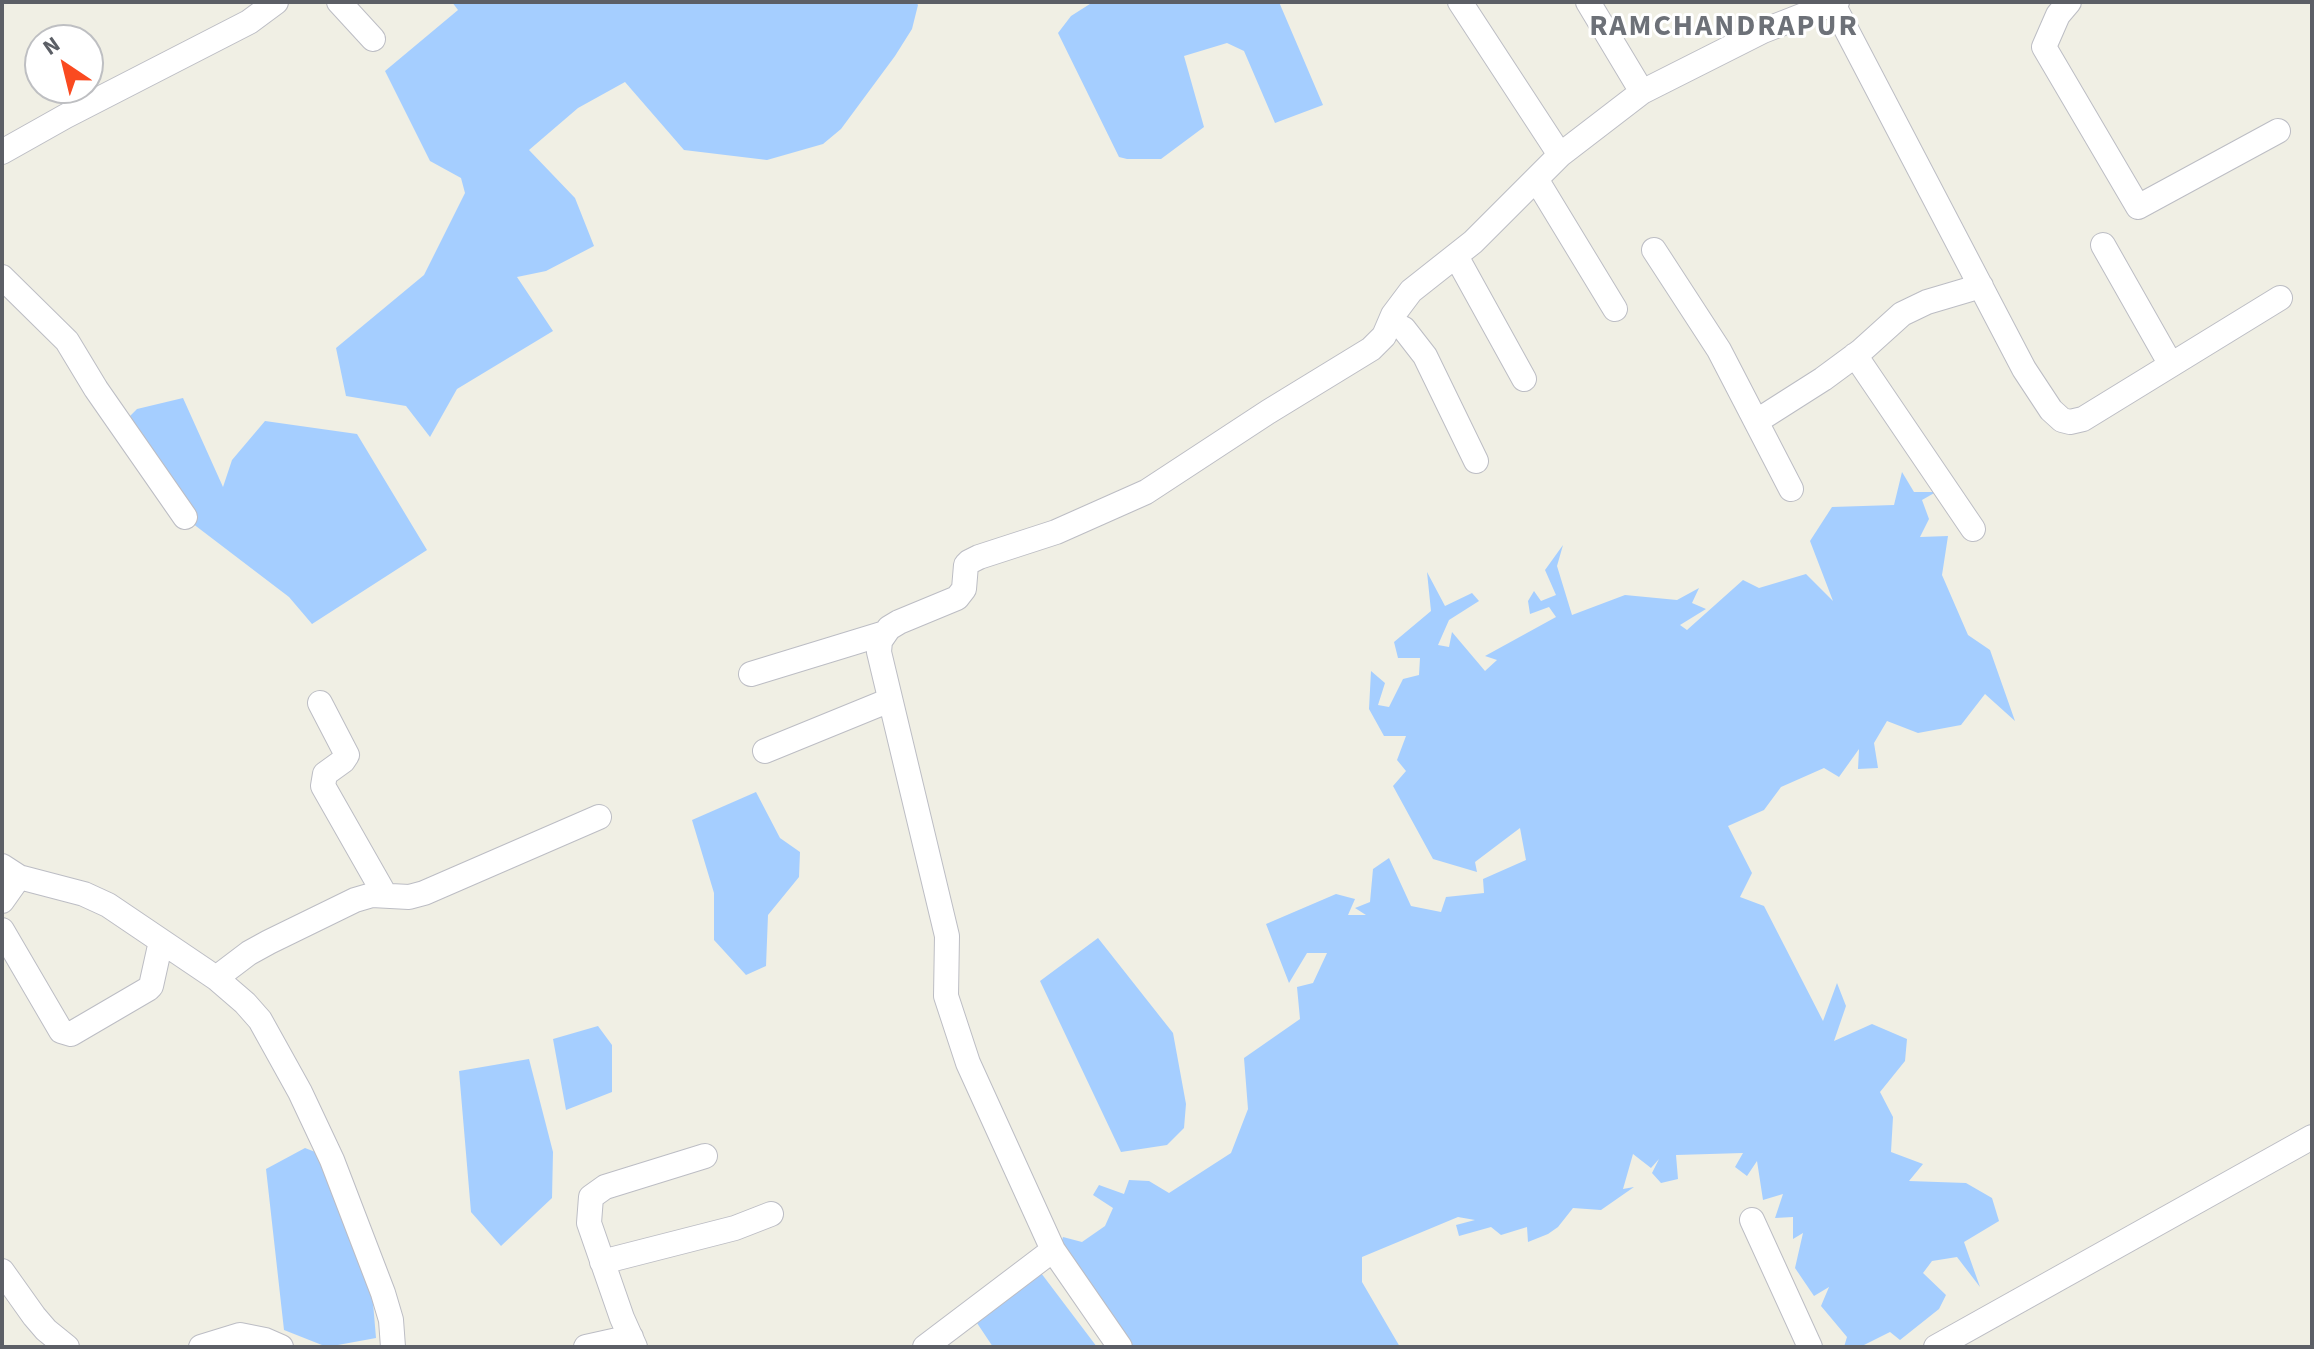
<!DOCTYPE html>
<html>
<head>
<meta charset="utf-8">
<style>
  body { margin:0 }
  #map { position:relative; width:2314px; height:1349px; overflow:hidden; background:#f0efe4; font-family:"Source Sans 3",sans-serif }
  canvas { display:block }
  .frame { position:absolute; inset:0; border:4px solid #5c5f66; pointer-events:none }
  .north { position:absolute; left:24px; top:24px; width:80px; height:80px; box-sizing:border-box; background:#fff; border:2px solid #bebfc2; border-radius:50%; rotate:325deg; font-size:22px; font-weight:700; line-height:32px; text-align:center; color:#5c5f66 }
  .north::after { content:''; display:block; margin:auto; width:28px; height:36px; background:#fa4a20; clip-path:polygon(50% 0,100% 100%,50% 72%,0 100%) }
</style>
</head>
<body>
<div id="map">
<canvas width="2314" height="1349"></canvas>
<div class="frame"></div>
<div class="north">N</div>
</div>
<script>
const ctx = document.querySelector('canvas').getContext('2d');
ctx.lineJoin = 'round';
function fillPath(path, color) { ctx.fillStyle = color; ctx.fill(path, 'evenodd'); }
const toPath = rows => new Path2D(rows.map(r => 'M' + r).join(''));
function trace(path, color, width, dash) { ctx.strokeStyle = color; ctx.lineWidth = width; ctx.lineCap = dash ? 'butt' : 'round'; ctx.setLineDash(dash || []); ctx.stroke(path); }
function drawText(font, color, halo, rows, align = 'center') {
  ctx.font = font + ' "Source Sans 3",sans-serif'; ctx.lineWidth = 6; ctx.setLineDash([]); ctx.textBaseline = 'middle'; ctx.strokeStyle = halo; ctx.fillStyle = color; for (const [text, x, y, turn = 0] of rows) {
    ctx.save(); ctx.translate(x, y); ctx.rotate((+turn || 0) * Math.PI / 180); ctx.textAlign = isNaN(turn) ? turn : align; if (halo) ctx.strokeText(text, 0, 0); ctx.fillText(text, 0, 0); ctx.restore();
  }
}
fillPath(toPath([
  [452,2,819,2,820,4,824,2,916,2,918,5,912,29,895,56,841,129,823,144,767,160,684,150,625,82,578,108,529,150,575,198,594,246,546,271,517,277,553,331,457,389,430,437,406,406,346,396,336,348,424,275,465,193,461,178,430,161,385,71,458,10],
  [1093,2,1279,2,1323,105,1275,123,1244,51,1227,43,1184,56,1204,127,1161,159,1127,159,1119,157,1058,33,1071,16],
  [183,398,223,487,232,460,265,421,357,434,427,550,312,624,289,597,188,520,122,424,137,409],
  [1902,472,1914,492,1936,492,1922,500,1929,519,1920,537,1948,536,1942,575,1968,635,1990,650,2015,721,1985,694,1961,725,1918,733,1887,721,1874,743,1878,768,1858,769,1859,749,1839,777,1824,768,1781,787,1764,810,1728,826,1752,873,1740,897,1764,906,1823,1021,1837,983,1846,1006,1834,1041,1872,1024,1907,1039,1905,1061,1880,1092,1893,1117,1891,1152,1923,1164,1909,1181,1966,1183,1992,1198,1999,1221,1964,1242,1980,1287,1957,1257,1932,1261,1923,1273,1946,1295,1939,1309,1900,1340,1890,1332,1860,1347,1844,1347,1847,1337,1821,1306,1829,1287,1814,1296,1795,1268,1803,1233,1793,1239,1793,1217,1775,1218,1783,1194,1763,1200,1757,1161,1747,1176,1735,1167,1743,1153,1676,1155,1678,1179,1661,1183,1652,1173,1659,1159,1651,1168,1633,1154,1623,1189,1634,1187,1601,1210,1573,1208,1558,1227,1548,1234,1528,1242,1527,1227,1501,1235,1491,1227,1459,1236,1456,1225,1475,1220,1458,1217,1362,1257,1362,1282,1400,1347,1122,1347,1059,1249,1063,1237,1082,1242,1105,1226,1113,1208,1093,1195,1099,1185,1124,1194,1129,1180,1149,1181,1169,1193,1231,1153,1248,1109,1244,1058,1300,1019,1297,987,1313,983,1327,953,1307,953,1289,983,1266,924,1336,894,1355,899,1348,915,1366,915,1355,908,1370,902,1373,869,1389,858,1411,906,1441,912,1446,897,1484,893,1483,879,1526,860,1520,828,1475,862,1477,872,1433,859,1393,786,1406,771,1397,760,1406,736,1384,736,1369,709,1371,671,1385,683,1378,705,1389,707,1403,679,1419,675,1420,658,1398,658,1394,642,1431,611,1427,572,1445,606,1472,593,1479,601,1449,620,1438,645,1449,647,1452,632,1485,671,1497,660,1485,656,1556,617,1549,607,1530,614,1528,601,1534,591,1541,601,1556,595,1545,570,1563,545,1557,566,1572,615,1625,595,1677,600,1699,588,1692,603,1706,609,1680,625,1687,630,1743,580,1759,588,1806,574,1833,601,1810,541,1832,507,1894,505],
  [756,792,780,838,800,852,799,877,768,915,766,966,746,975,714,940,714,893,692,820],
  [1098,938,1173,1033,1186,1104,1184,1128,1167,1145,1121,1152,1040,981],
  [598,1026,612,1045,612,1092,566,1110,553,1039],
  [529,1059,553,1152,552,1198,501,1246,471,1212,459,1071],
  [305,1148,328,1157,370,1267,376,1338,327,1347,284,1330,266,1169],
  [1038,1269,1097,1347,993,1347,975,1320]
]), '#a5ceff');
const minor = toPath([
  [339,2,373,39],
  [1460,2,1560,155],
  [1588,2,1642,92],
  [2069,2,2058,15,2044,47,2138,207,2278,131],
  [1833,4,2024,369,2051,410,2062,420,2070,422,2083,419,2280,298],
  [2,152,66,116,249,22,276,2],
  [1536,179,1615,309],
  [2103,245,2171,365],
  [1654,250,1719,350,1791,489],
  [1456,256,1524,379],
  [2,277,67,341,96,389,185,517],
  [1390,322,1404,329,1425,356,1476,461],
  [1855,355,1973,529],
  [1757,421,1823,379,1861,351,1902,314,1927,302,1981,286],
  [751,674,885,633],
  [320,703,347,755,343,761,325,774,323,786,385,895],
  [765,751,890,700],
  [2,866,19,877,84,894,108,905,216,978,245,1003,260,1020,300,1092,332,1160,383,1293,391,1320,393,1347],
  [2,901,19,877],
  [2,930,61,1031,71,1034,148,989,151,986,161,941],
  [216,978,249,953,269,942,355,900,372,895,409,897,424,893,599,817],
  [1752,1220,1810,1347],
  [602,1262,735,1228,771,1214],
  [2,1271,34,1316,46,1330,67,1347],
  [201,1347,240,1335,265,1340,281,1347],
  [586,1347,631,1337],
  [635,1347,622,1318,589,1223,591,1197,605,1187,705,1156],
  [925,1347,1053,1250],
  [1120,1347,1053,1250,968,1063,946,996,947,936,879,652,880,641,889,628,899,622,957,598,964,589,966,565,969,562,979,557,1056,532,1146,492,1268,412,1371,349,1384,336,1393,315,1411,291,1473,242,1560,155,1642,92,1763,31,1837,2],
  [1936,1347,2312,1137]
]);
trace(minor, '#bcbdc4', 26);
trace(minor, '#fff', 24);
ctx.letterSpacing = '2px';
drawText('bold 30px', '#6d7178', '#fff', [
  ["RAMCHANDRAPUR",1724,28]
]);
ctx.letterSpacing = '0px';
</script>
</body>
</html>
